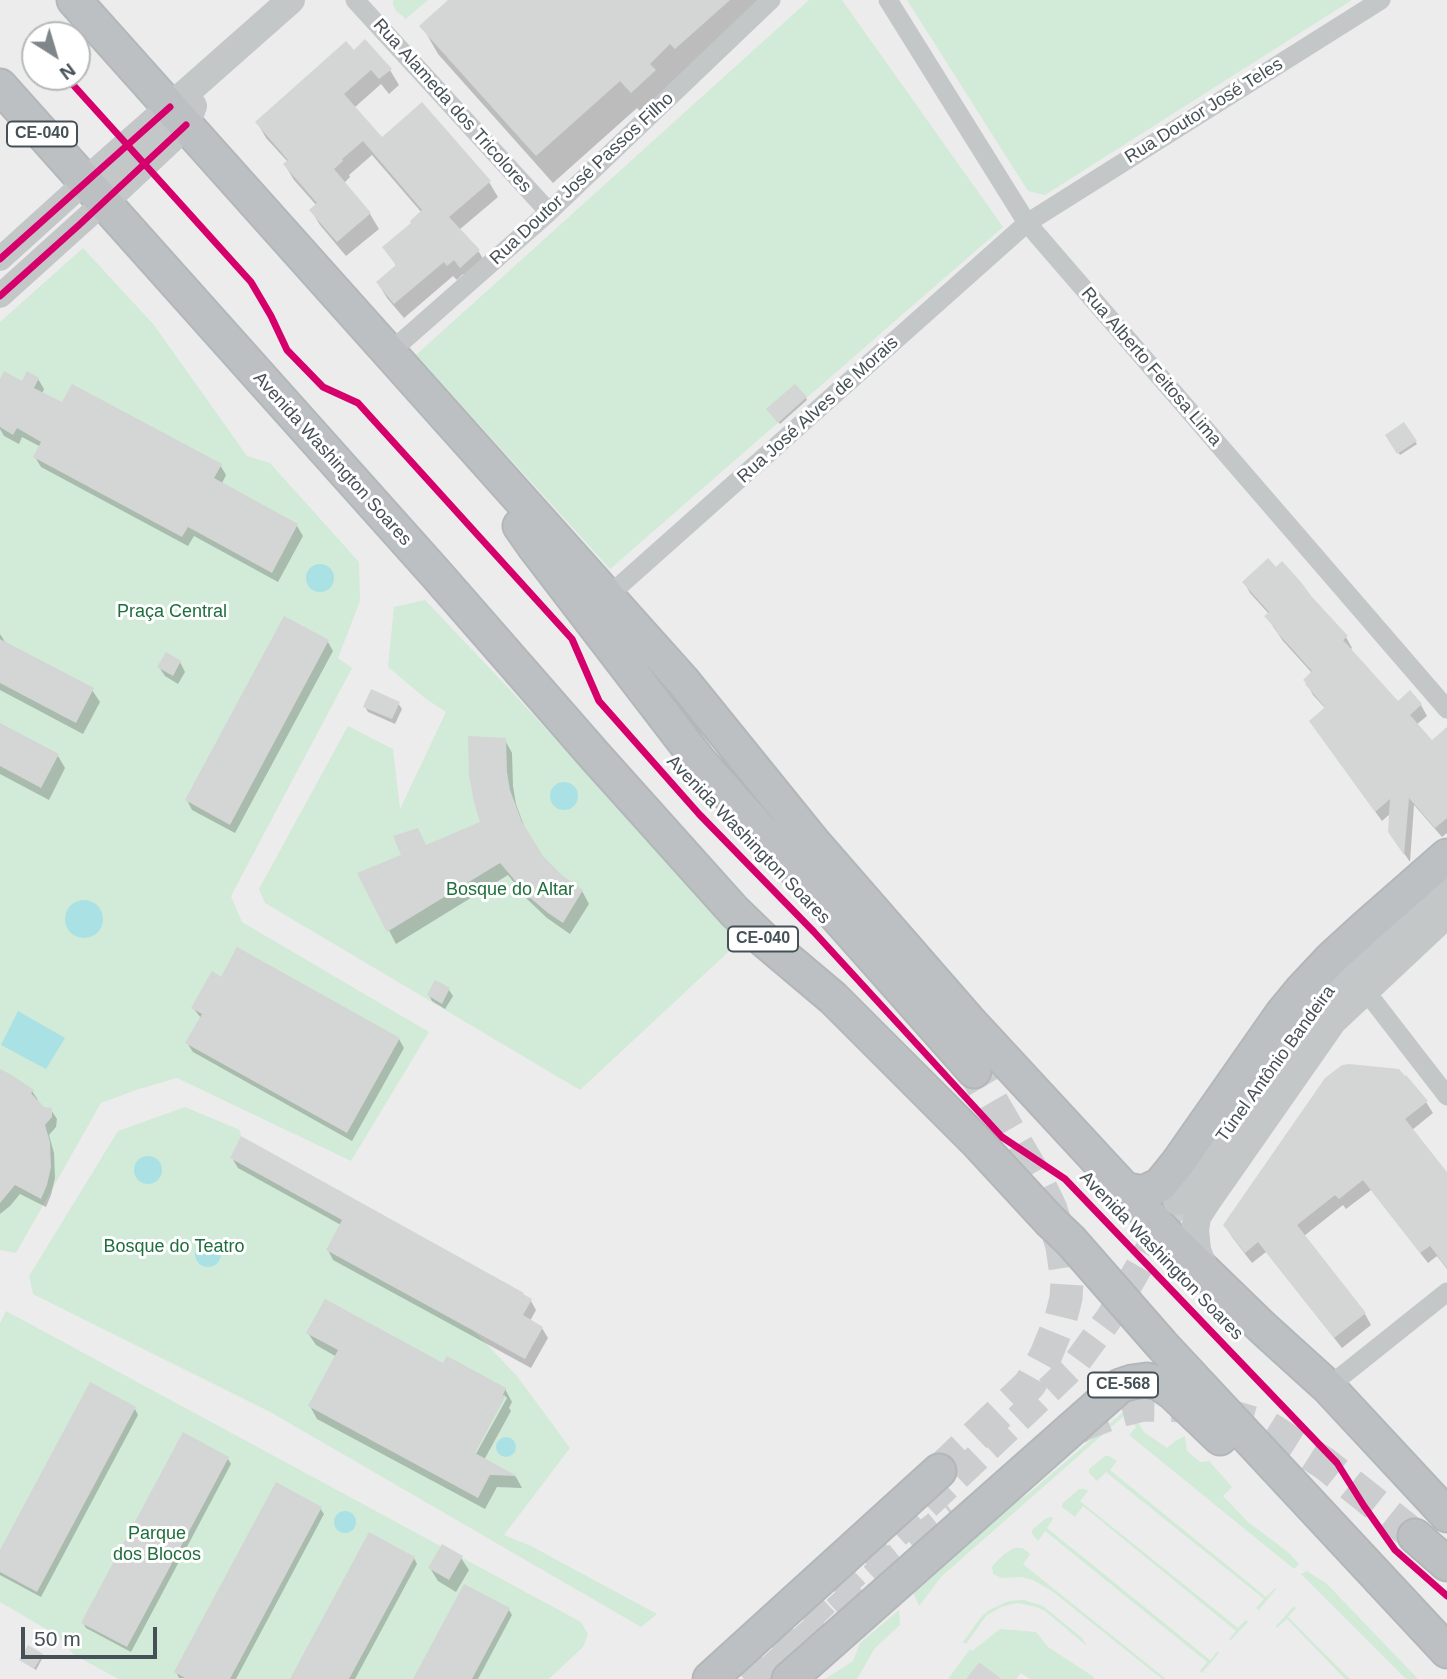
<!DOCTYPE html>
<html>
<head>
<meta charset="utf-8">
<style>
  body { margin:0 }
  #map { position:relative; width:1447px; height:1679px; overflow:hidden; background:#edecec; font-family:Arial,sans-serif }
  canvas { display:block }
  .north { position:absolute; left:21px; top:21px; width:70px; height:70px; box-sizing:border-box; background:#fff; border:2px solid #b5b9bb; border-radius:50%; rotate:143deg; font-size:19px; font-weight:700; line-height:28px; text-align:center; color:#455156 }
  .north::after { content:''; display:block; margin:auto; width:24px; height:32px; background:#80878a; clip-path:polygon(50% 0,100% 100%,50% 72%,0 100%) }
  .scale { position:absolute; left:21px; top:1627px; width:136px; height:32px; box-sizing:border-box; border:4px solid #455156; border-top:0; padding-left:9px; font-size:21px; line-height:24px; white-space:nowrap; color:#455156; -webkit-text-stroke:5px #fff; paint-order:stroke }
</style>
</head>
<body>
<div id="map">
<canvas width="1447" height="1679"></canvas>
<div class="north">N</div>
<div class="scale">50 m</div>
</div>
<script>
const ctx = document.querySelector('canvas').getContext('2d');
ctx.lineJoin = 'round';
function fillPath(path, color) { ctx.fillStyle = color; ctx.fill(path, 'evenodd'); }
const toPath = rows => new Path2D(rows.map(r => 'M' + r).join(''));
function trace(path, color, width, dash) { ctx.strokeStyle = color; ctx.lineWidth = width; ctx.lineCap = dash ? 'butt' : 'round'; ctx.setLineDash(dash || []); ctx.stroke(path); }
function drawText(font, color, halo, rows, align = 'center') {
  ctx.font = font + ' Arial,sans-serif'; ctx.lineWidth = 6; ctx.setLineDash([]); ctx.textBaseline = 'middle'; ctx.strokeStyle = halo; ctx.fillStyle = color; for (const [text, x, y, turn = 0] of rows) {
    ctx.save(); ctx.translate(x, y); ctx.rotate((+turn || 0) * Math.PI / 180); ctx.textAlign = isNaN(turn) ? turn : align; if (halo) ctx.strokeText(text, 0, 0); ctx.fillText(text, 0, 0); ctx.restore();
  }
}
fillPath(toPath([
  [393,0,428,0,406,19,396,11,393,5],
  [809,0,842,0,1003,227,610,569,416,355],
  [907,0,1352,0,1045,195,1028,191],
  [83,248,154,325,247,456,270,463,359,562,360,601,338,658,352,668,231,896,242,922,429,1032,351,1161,177,1078,139,1089,101,1103,16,1253,0,1250,0,322],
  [425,600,514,694,740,941,580,1090,265,903,259,889,348,726,393,749,400,809,446,712,426,699,388,667,394,607],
  [185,1107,240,1130,241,1136,230,1158,326,1211,339,1189,517,1376,570,1448,504,1535,531,1546,657,1614,641,1627,272,1413,33,1294,29,1276,118,1131],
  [6,1311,581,1622,588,1634,583,1647,549,1679,118,1679,73,1654,58,1636,0,1602,0,1323],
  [1129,1407,1144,1432,1167,1448,1175,1441,1185,1436,1187,1451,1200,1462,1209,1461,1232,1487,1223,1496,1248,1522,1288,1552,1299,1564,1294,1569,1129,1435,1136,1427,1125,1415,942,1576,919,1606,913,1592,1007,1508,1027,1495],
  [1105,1456,1109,1456,1117,1461,1110,1470,1266,1597,1275,1588,1276,1589,1259,1610,1256,1608,1264,1599,1106,1472,1097,1481,1089,1473,1089,1469],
  [1079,1489,1084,1489,1088,1491,1080,1501,1238,1628,1246,1620,1248,1622,1230,1641,1229,1639,1236,1631,1083,1506,1075,1517,1062,1507,1062,1504],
  [1051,1517,1053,1519,1047,1528,1210,1660,1218,1651,1219,1653,1202,1673,1200,1671,1207,1662,1045,1531,1038,1541,1032,1534,1032,1530,1046,1518],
  [1014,1548,1022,1548,1027,1551,1030,1554,1023,1564,1166,1679,1162,1679,1052,1591,1033,1580,1022,1577,1002,1578,993,1574,992,1568,993,1565,1003,1555],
  [1307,1571,1327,1584,1418,1679,1406,1679,1301,1574],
  [1024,1600,1043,1606,1082,1638,1087,1646,1045,1611,1036,1607,1018,1603,1001,1607,986,1616,966,1644,963,1642,981,1617,989,1610,1009,1601],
  [1294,1606,1296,1608,1288,1617,1350,1679,1345,1679,1287,1619,1277,1628,1276,1626],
  [899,1610,900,1625,875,1648,857,1679,825,1679,853,1661,860,1643],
  [1000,1629,1036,1632,1048,1647,1094,1677,1094,1679,1030,1679,1021,1673,1016,1679,1002,1679,979,1662,966,1679,948,1679,970,1649,972,1651]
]), '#d2ead8');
fillPath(toPath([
  '306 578a14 14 0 1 1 28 0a14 14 0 1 1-28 0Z',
  '550 796a14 14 0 1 1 28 0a14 14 0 1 1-28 0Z',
  '65 919a19 19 0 1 1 38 0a19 19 0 1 1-38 0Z',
  [18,1011,65,1038,46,1069,1,1045],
  '134 1170a14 14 0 1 1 28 0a14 14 0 1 1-28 0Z',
  '195 1254a13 13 0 1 1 26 0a13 13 0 1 1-26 0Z',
  '496 1447a10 10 0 1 1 20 0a10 10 0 1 1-20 0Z',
  '334 1522a11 11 0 1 1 22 0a11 11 0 1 1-22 0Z'
]), '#aae1e4');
fillPath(toPath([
  [451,0,776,0,647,119,637,108,553,183,438,54,422,26],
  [353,53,390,70,399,85,389,94,381,84,354,108,382,139,489,182,498,197,459,230,479,252,488,267,469,282,463,274,457,280,453,276,404,318,387,298,378,283,397,267,385,248,414,223,422,213,372,155,349,175,350,177,344,183,370,214,379,229,346,256,320,225,311,210,317,206,294,180,285,165,288,162,266,138,257,122],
  [38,379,44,389,42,394,63,405,220,465,226,475,221,485,297,526,303,536,278,582,194,536,188,546,41,467,35,457,41,447,22,437,19,444,4,436,0,429,0,383,22,383],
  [806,398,807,400,780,424,770,412],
  [1403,424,1417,444,1400,455,1387,435],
  [1244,582,1346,637,1352,648,1350,650,1397,704,1410,693,1421,705,1427,716,1416,725,1431,743,1447,735,1447,833,1442,837,1414,805,1410,862,1397,843,1391,813,1382,821,1318,732,1326,709,1313,695,1307,684,1312,673,1283,641,1266,616,1269,614,1250,593],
  [0,634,5,642,92,690,100,702,83,734,0,690],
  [328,642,333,651,235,833,192,810,187,800],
  [180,662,185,672,178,684,165,676,159,667],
  [398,703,402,709,395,724,368,712,365,707],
  [0,725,58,756,65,768,49,800,0,774],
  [505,740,512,753,513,786,516,804,527,834,542,857,562,877,582,891,589,904,570,934,547,918,527,899,508,875,396,944,360,874,483,823],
  [221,979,399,1039,404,1048,352,1141,193,1052,187,1043,201,1018,193,1008],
  [436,982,449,990,453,996,445,1009,432,1001,429,995],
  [0,1071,32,1091,38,1100,36,1101,43,1108,51,1110,57,1119,56,1127,49,1135,54,1153,55,1178,51,1195,46,1207,20,1194,10,1206,0,1214],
  [1426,1102,1433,1113,1412,1130,1447,1174,1447,1269,1437,1256,1428,1263,1371,1190,1346,1209,1343,1205,1304,1236,1365,1314,1371,1325,1342,1348,1266,1252,1252,1263,1232,1237,1225,1225],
  [232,1158,531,1301,536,1310,530,1321,542,1328,548,1338,531,1368,333,1260,328,1250,341,1225,238,1168],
  [308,1333,444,1365,505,1389,512,1402,509,1408,511,1411,484,1460,516,1477,522,1488,497,1487,485,1509,317,1419,310,1406,337,1357,316,1345],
  [504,1395,507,1398,472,1461,469,1460],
  [135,1409,138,1415,41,1597,0,1575,0,1554],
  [228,1459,231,1464,131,1652,86,1628,83,1623],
  [320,1508,324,1514,236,1679,179,1678,176,1672],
  [414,1558,417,1564,355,1679,292,1679],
  [461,1558,469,1570,456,1592,438,1581,430,1568],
  [509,1610,512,1615,478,1679,415,1679],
  [41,1655,43,1657,36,1670,21,1660]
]), '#0003');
fillPath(toPath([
  [448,0,730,0,675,49,670,44,650,64,656,70,631,93,620,81,536,156,419,26],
  [365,39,392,69,379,79,371,70,344,94,382,137,422,102,491,181,449,217,480,250,460,268,454,260,447,266,444,262,394,304,376,282,396,265,382,247,411,223,410,221,422,210,363,141,342,159,343,161,334,169,371,213,337,242,309,210,317,203,283,164,288,160,255,122,346,41,354,50],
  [4,371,22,381,27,371,39,378,34,388,62,402,72,384,222,464,214,478,298,524,272,573,188,527,182,537,33,457,41,442,17,428,13,435,0,427,0,379],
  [795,384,807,397,778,423,766,409],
  [1404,422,1417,441,1397,454,1385,435],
  [1268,558,1276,567,1282,561,1301,582,1312,597,1348,636,1343,640,1398,701,1410,690,1422,704,1410,715,1432,740,1447,727,1447,818,1435,828,1409,798,1404,855,1388,832,1390,799,1375,812,1309,721,1325,707,1305,684,1306,683,1303,680,1312,671,1275,630,1276,629,1264,616,1269,612,1242,582],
  [284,616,329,640,230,825,185,800],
  [0,639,94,688,76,723,0,683],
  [166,652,181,661,173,676,157,667],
  [371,689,400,702,392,719,363,707],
  [0,723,59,754,41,788,0,766],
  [468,736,506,738,507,772,510,790,522,822,543,856,563,876,583,890,563,923,548,913,528,896,500,863,387,932,357,873,401,855,393,836,418,828,426,845,480,822,474,802,469,775],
  [237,947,400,1038,347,1133,185,1043,202,1014,191,1008,212,971,221,977],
  [435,980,450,988,442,1004,427,995],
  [1349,1064,1399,1069,1405,1076,1406,1075,1428,1101,1405,1119,1447,1172,1447,1268,1430,1246,1420,1253,1363,1180,1339,1199,1335,1195,1297,1225,1366,1313,1334,1338,1258,1242,1245,1253,1223,1225,1325,1078,1342,1065],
  [0,1069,10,1074,34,1090,31,1093,44,1107,52,1108,52,1117,45,1125,50,1142,51,1167,47,1185,41,1199,15,1185,0,1203],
  [241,1136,524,1293,523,1294,532,1299,523,1315,543,1327,525,1359,326,1250,342,1220,230,1158],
  [325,1299,443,1363,447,1356,506,1388,503,1395,505,1397,475,1453,517,1476,490,1475,478,1498,308,1406,338,1350,306,1333],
  [90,1382,136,1407,37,1592,0,1572,0,1550],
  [183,1432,229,1457,127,1647,81,1623],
  [276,1482,322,1507,230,1679,187,1679,174,1672],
  [369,1532,415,1557,349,1679,290,1679],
  [442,1544,463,1556,449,1580,428,1568],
  [464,1584,510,1608,472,1679,413,1679],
  [28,1645,43,1654,34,1669,19,1660],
  [979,1662,1002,1679,966,1679]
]), '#d4d5d5');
trace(toPath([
  [744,1679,1074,1366,1110,1317,1177,1201]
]), '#cbcdce', 28, [28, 14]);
trace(toPath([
  [1076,1429,1082,1425,1115,1412,1143,1405,1194,1406,1240,1419,1267,1427,1324,1463,1415,1536],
  [939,1471,1030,1384,1046,1355,1061,1318,1066,1298,1067,1281,1062,1247,1051,1209,1035,1176,974,1071],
  [763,1679,890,1565,954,1514]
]), '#cbcdce', 33, [33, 17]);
const trunk = toPath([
  [74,0,682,680,813,842,968,1020,1167,1235,1264,1329,1328,1387,1447,1515],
  [0,86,437,575,595,756,734,911,763,939,833,998,977,1142,1049,1220,1071,1241,1162,1345,1447,1651],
  [520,526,534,546,699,761,974,1071],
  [1124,1189,1143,1193,1160,1185,1177,1164,1282,1014,1301,991,1331,959,1366,927,1447,856],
  [1415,1536,1447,1564],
  [710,1679,939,1471],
  [789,1679,1120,1386,1132,1382,1147,1380,1159,1383,1173,1393,1220,1438]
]);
trace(trunk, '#b2b7ba', 37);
trace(toPath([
  [355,0,549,212],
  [888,0,1027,223,1447,709],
  [389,353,549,212,771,0],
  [608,596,1027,223,1381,0],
  [1365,990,1447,1096],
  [1328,1387,1447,1292]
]), '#c3c7c7', 19);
trace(toPath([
  [0,259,85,182],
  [0,296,103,203]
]), '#c3c7c7', 24);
trace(toPath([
  [85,182,291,0],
  [103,203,186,125,193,106],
  [1177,1201,1314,1005,1333,984,1421,909,1447,880],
  [1205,1271,1197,1250,1195,1230,1197,1217,1208,1200,1333,1021,1447,914]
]), '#c4c7c8', 28);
trace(trunk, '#bcc0c3', 33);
trace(toPath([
  [66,77,251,282,271,316,287,350,323,387,358,403,572,639,599,701,699,814,814,932,1002,1137,1065,1179,1337,1463,1364,1506,1395,1550,1447,1596],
  [0,259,170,107],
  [0,296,79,225,186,125]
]), '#d6006c', 7);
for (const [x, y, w] of [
  [42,134,70],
  [763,939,70],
  [1123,1385,70]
]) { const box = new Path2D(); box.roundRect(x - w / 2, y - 12.5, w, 25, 5); ctx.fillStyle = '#fff'; ctx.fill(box); trace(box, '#455156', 2); }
drawText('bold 16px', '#455156', null, [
  ["CE-040",42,134],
  ["CE-040",763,939],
  ["CE-568",1123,1385]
]);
drawText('18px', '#455156', '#fff', [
  ["Rua Alameda dos Tricolores",452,106,48],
  ["Rua Doutor José Teles",1204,111,-32],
  ["Rua Doutor José Passos Filho",582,179,-43],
  ["Rua Alberto Feitosa Lima",1151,367,49],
  ["Rua José Alves de Morais",818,410,-42],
  ["Avenida Washington Soares",332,459,48],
  ["Avenida Washington Soares",748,840,46],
  ["Túnel Antônio Bandeira",1276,1064,-54],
  ["Avenida Washington Soares",1161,1256,46]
]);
drawText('18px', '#1f6f3c', '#fff', [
  ["Praça Central",172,612],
  ["Bosque do Altar",510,890],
  ["Bosque do Teatro",174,1247],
  ["Parque",157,1534],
  ["dos Blocos",157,1555]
]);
</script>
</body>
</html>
